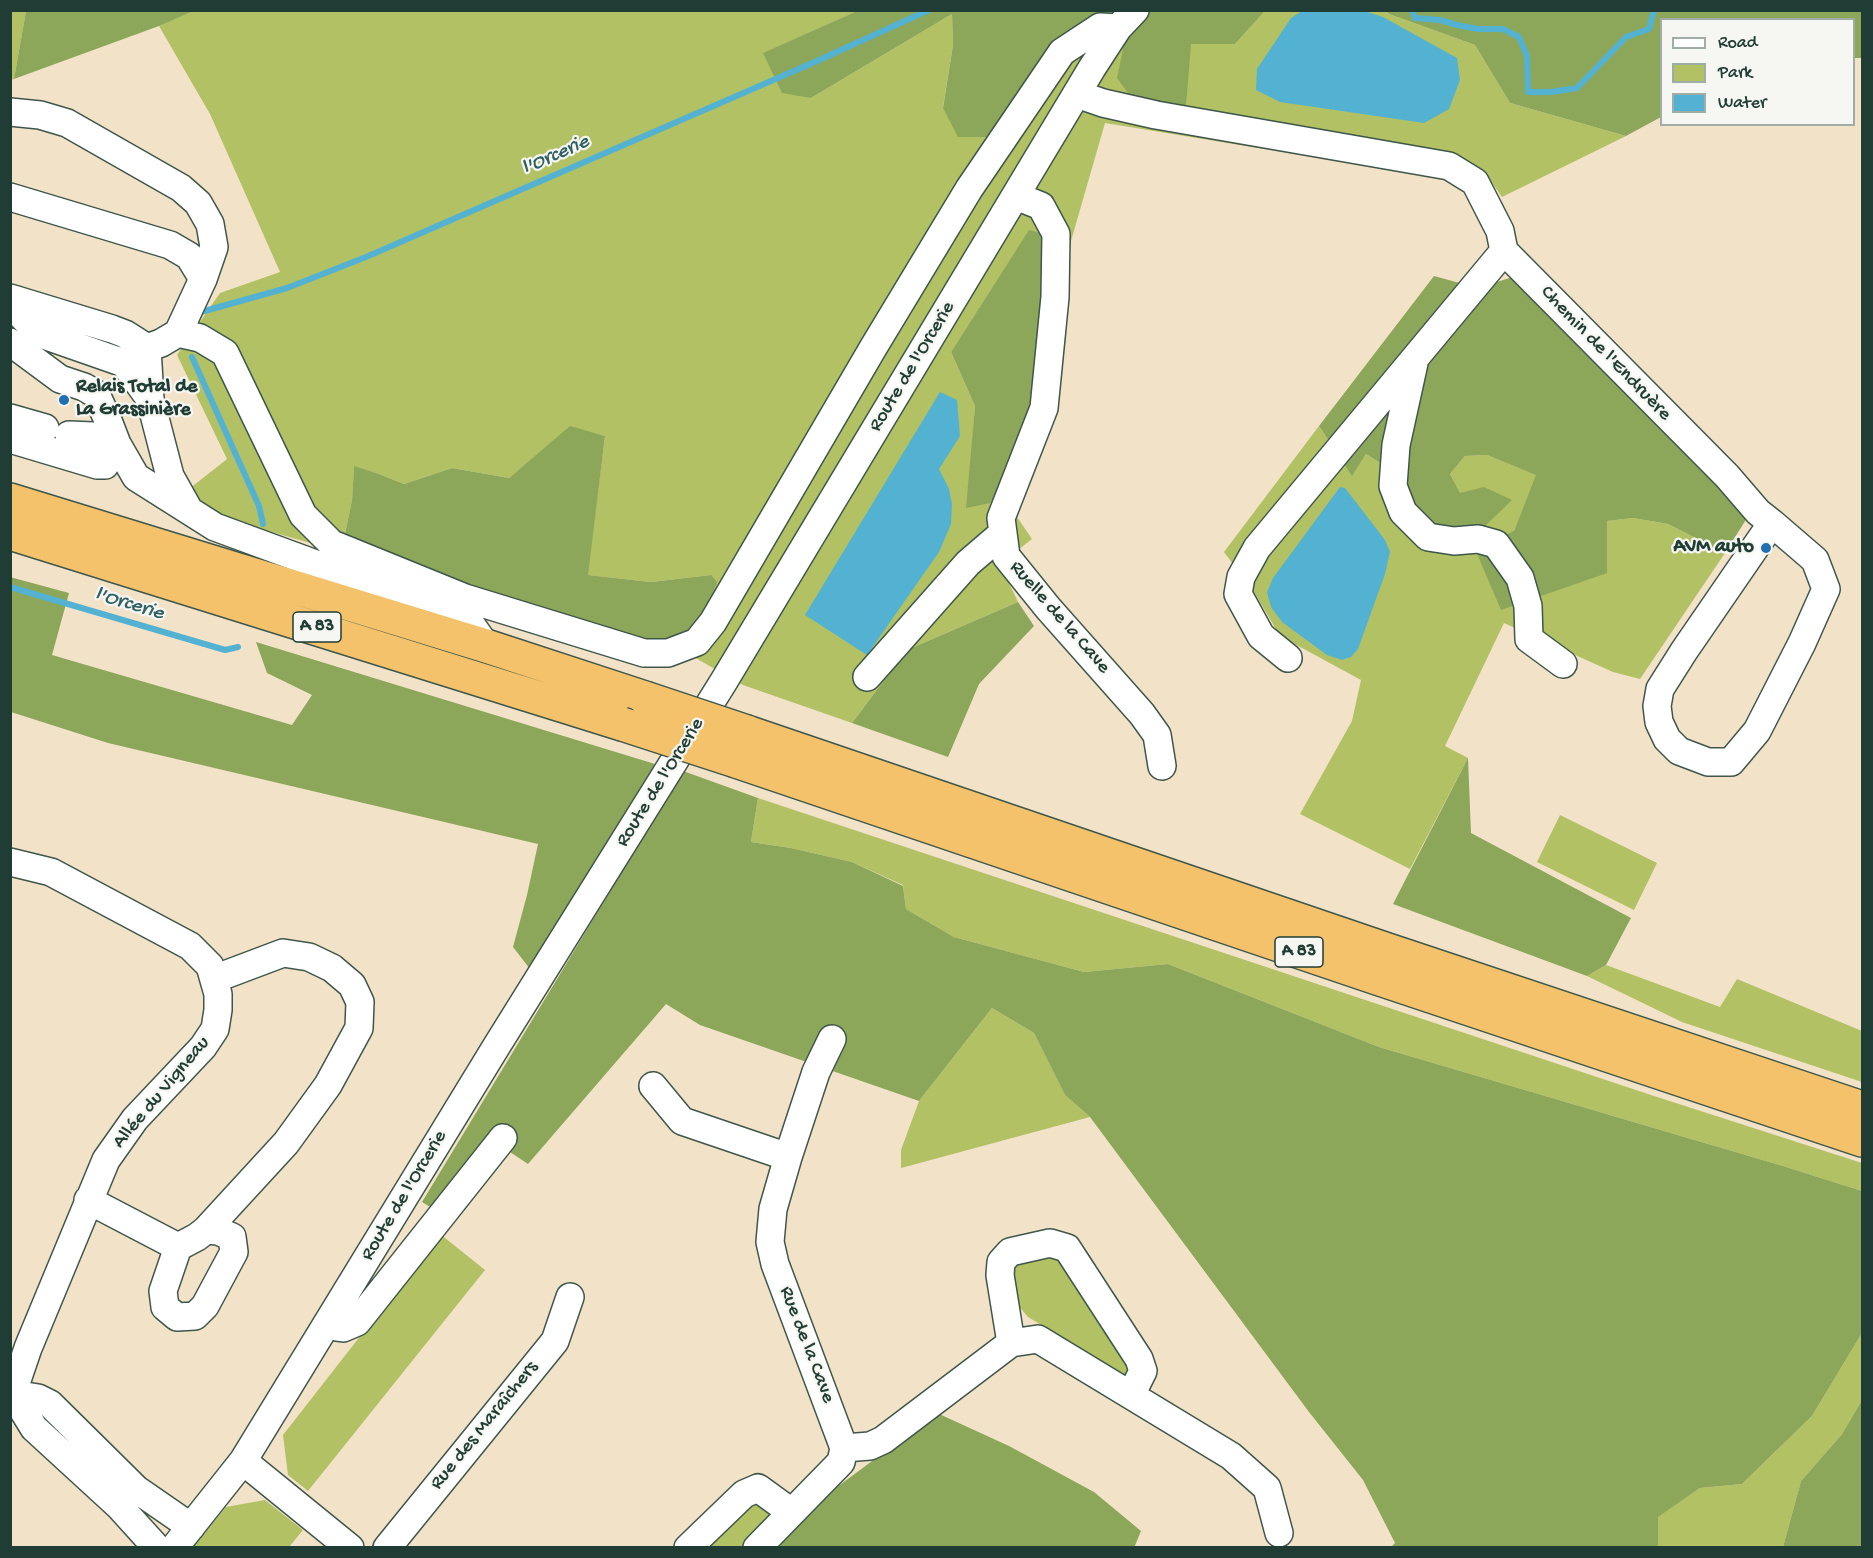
<!DOCTYPE html>
<html>
<head>
<meta charset="utf-8">
<style>
  body { margin:0 }
  #map { position:relative; width:1873px; height:1558px; overflow:hidden; background:#f2e2c8; font-family:"Gochi Hand",sans-serif }
  canvas { display:block }
  .frame { position:absolute; inset:0; border:12px solid #1f3d34; pointer-events:none }
  .legend { position:absolute; left:1660px; top:18px; width:195px; height:108px; box-sizing:border-box; background:#f6f6f2; border:2px solid #a0aca6; margin:0; padding:8px 10px; list-style:none; font-size:18px; color:#1f3d34 }
  .legend li { display:flex; align-items:center; gap:12px; height:30px }
  .legend b { width:30px; border:2px solid #a0aca6 }
</style>
</head>
<body>
<div id="map">
<canvas width="1873" height="1558"></canvas>
<div class="frame"></div>
<ul class="legend">
<li><b style="height:8px;background:#fff"></b>Road</li>
<li><b style="height:16px;background:#b1c164"></b>Park</li>
<li><b style="height:16px;background:#53b2d1"></b>Water</li>
</ul>
</div>
<script>
const ctx = document.querySelector('canvas').getContext('2d');
ctx.lineJoin = 'round';
function fillPath(path, color) { ctx.fillStyle = color; ctx.fill(path, 'evenodd'); }
const toPath = rows => new Path2D(rows.map(r => 'M' + r).join(''));
function trace(path, color, width, dash) { ctx.strokeStyle = color; ctx.lineWidth = width; ctx.lineCap = dash ? 'butt' : 'round'; ctx.setLineDash(dash || []); ctx.stroke(path); }
function drawText(font, color, halo, rows, align = 'center') {
  ctx.font = font + ' "Gochi Hand",sans-serif'; ctx.lineWidth = 4.5; ctx.setLineDash([]); ctx.textBaseline = 'middle'; ctx.strokeStyle = halo; ctx.fillStyle = color; for (const [text, x, y, turn = 0] of rows) {
    ctx.save(); ctx.translate(x, y); ctx.rotate((+turn || 0) * Math.PI / 180); ctx.textAlign = isNaN(turn) ? turn : align; if (halo) ctx.strokeText(text, 0, 0); ctx.fillText(text, 0, 0); ctx.restore();
  }
}
fillPath(toPath([
  [193,10,857,11,764,53,811,98,952,14,953,45,943,107,1068,36,1102,12,1186,108,1190,44,1235,44,1265,11,1386,11,1389,14,1475,45,1510,103,1626,136,1502,197,1483,170,1453,153,1342,137,1338,161,1105,123,1071,241,1029,231,951,352,975,406,967,508,1052,404,1017,517,1032,539,1000,564,1018,602,907,650,852,723,743,685,664,640,711,575,651,582,587,575,605,436,570,427,509,478,452,468,404,484,379,474,354,467,352,500,345,534,467,588,251,526,179,497,227,459,177,355,220,293,280,272,210,114,159,26],
  [11,11,26,11,14,79,11,80],
  [1319,426,1352,475,1366,454,1406,479,1460,494,1450,474,1465,456,1487,455,1537,475,1514,531,1633,518,1668,524,1725,553,1640,679,1613,672,1504,623,1445,746,1468,758,1410,869,1300,814,1352,721,1361,680,1280,636,1254,592,1224,552],
  [758,798,1654,1096,1862,1163,1862,1191,1783,1166,1379,1047,1168,964,1084,972,954,937,906,909,903,885,852,862,791,848,751,842],
  [1560,815,1657,863,1634,910,1537,862],
  [1606,965,1720,1007,1737,979,1862,1031,1862,1082,1682,1022,1587,976],
  [992,1008,1034,1033,1065,1095,1090,1117,901,1168,901,1150,919,1101],
  [440,1234,485,1270,308,1491,288,1475,283,1435],
  [1059,1256,1128,1355,1129,1374,1123,1374,1028,1317,1015,1302,1010,1267,1015,1261],
  [1862,1333,1862,1400,1842,1434,1801,1481,1783,1547,1658,1547,1657,1517,1700,1488,1742,1484,1812,1416],
  [751,1498,773,1512,745,1547,700,1548],
  [265,1500,303,1530,289,1547,193,1547,226,1507]
]), '#b1c164');
fillPath(toPath([
  [26,11,26,10,193,11,159,26,14,79],
  [857,11,1265,11,1235,44,1191,44,1186,108,1133,100,1117,78,1125,39,1101,12,1068,36,992,137,958,137,943,108,953,45,952,14,811,98,782,93,763,53],
  [1386,11,1862,11,1862,58,1854,58,1854,20,1662,20,1661,117,1626,136,1510,103,1475,45,1389,14],
  [1029,230,1071,241,1052,404,990,503,966,508,975,406,951,352],
  [1522,274,1740,473,1747,518,1725,553,1668,524,1633,518,1607,521,1607,573,1501,610,1475,549,1514,531,1536,475,1487,455,1465,456,1450,474,1460,493,1484,487,1512,500,1483,528,1420,527,1406,479,1366,454,1352,476,1319,426,1434,276,1478,288],
  [570,426,605,436,588,575,651,582,711,575,717,582,709,604,696,626,664,640,610,636,468,588,345,534,352,500,354,466,379,474,404,484,452,468,509,478],
  [10,577,69,593,52,655,292,725,312,695,267,673,256,642,655,764,530,969,513,947,527,895,538,844,108,743,11,712],
  [1018,602,1034,626,979,684,948,757,852,723,907,650],
  [1468,758,1471,833,1631,918,1606,965,1587,976,1393,904],
  [683,771,758,798,751,842,791,848,852,862,903,886,906,909,954,937,1084,972,1168,964,1379,1047,1783,1166,1862,1191,1862,1333,1812,1416,1742,1484,1700,1488,1658,1517,1658,1547,1391,1547,1395,1543,1363,1480,1309,1412,1090,1117,1065,1095,1034,1033,992,1008,919,1101,700,1025,666,1004,528,1164,510,1152,453,1221,422,1202],
  [1862,1400,1862,1547,1783,1547,1801,1481,1842,1434],
  [937,1413,1009,1446,1094,1492,1141,1531,1134,1548,783,1548,780,1545,837,1487]
]), '#8ca75a');
fillPath(toPath([
  [1304,10,1365,11,1383,17,1457,58,1460,80,1449,109,1424,123,1280,102,1256,90,1257,69,1291,18],
  [940,392,957,400,960,436,939,469,949,489,952,505,951,524,939,552,867,655,805,615],
  [1340,487,1345,488,1385,540,1390,552,1385,574,1358,649,1351,657,1342,660,1327,655,1282,622,1271,607,1267,592,1273,578]
]), '#53b2d1');
trace(toPath([
  [1412,10,1415,18,1440,20,1457,25,1478,29,1503,29,1519,37,1527,56,1528,92,1551,92,1577,88,1626,37,1649,29,1654,10],
  [198,318,201,312,287,288,366,257,817,61,929,10],
  [192,357,259,506,263,524],
  [10,587,225,650,238,647]
]), '#53b2d1', 6);
const minor = toPath([
  [1077,94,1103,103,1156,115,1449,166,1475,182,1500,231,1504,251,1727,476,1758,512,1772,523,1815,560,1826,589,1802,643,1757,731,1731,762,1708,762,1679,751,1667,739,1659,722,1657,706,1660,689,1684,651,1772,523],
  [10,112,40,115,67,123,181,188,198,203,210,224,214,247,203,279,178,333,161,343,147,348],
  [1016,196,1041,206,1056,234,1055,297,1044,408,1001,518,1006,556,1048,608,1142,714,1157,735,1162,766],
  [10,197,170,245,189,256,203,279],
  [10,298,112,329,125,334,147,348,150,399,170,476,189,510],
  [10,302,17,300,22,316,38,333,124,363,150,399],
  [178,333,200,338,225,353,303,515,332,544,465,598,644,653,668,653,697,642,713,622,873,348,969,189,1062,52,1100,27,1118,28],
  [10,342,60,379,84,387,96,394,107,418,117,444,105,465,97,465,10,439],
  [1414,363,1396,445,1393,486,1403,512,1428,537,1454,541,1478,539,1496,544,1520,578,1528,606,1529,639,1563,664],
  [10,418,45,428],
  [69,435,93,436,117,444,136,477,215,527,468,620,486,646],
  [1288,658,1261,636,1238,594,1241,577,1257,548,1504,251],
  [867,677,968,563,1003,533],
  [10,862,51,872,190,946,210,966,218,994,218,1010,215,1029,203,1047,135,1119,106,1160,28,1348,10,1401],
  [653,1086,682,1121,788,1157,773,1209,770,1242,775,1264,844,1448,841,1462,757,1548],
  [788,1157,816,1072,832,1039],
  [88,1200,178,1247,197,1237,206,1230,286,1143,328,1085,359,1028,360,1002,352,985,332,968,309,957,283,953,214,979],
  [178,1247,163,1291,165,1307,177,1317,195,1316,205,1306,234,1252,232,1237,218,1231,206,1230],
  [329,1321,336,1327,343,1328,357,1322,503,1138],
  [1011,1343,1000,1275,1001,1262,1010,1252,1050,1243,1067,1248,1139,1359,1143,1371,1131,1395],
  [13,1394,38,1398,50,1404,136,1489,191,1527],
  [13,1394,34,1428,119,1506,157,1548],
  [844,1448,870,1446,883,1440,1011,1343,1038,1339,1231,1456,1267,1488,1279,1533],
  [243,1461,350,1548],
  [174,1548,243,1461,496,1047,724,681,1092,68,1118,28,1135,10],
  [387,1548,555,1341,570,1297],
  [688,1548,744,1494,758,1488,791,1512]
]);
const highway = toPath([
  [10,500,486,646,645,698],
  [10,533,622,724],
  [747,732,1385,949,1862,1108],
  [736,761,1374,977,1862,1140]
]);
trace(minor, '#3f564a', 30);
trace(highway, '#3f564a', 36);
trace(minor, '#fff', 27);
trace(highway, '#f3c26a', 33);
const highwayBridge = toPath([
  [645,698,747,732],
  [622,724,736,761]
]);
trace(highwayBridge, '#3f564a', 36, []);
trace(highwayBridge, '#f3c26a', 33);
for (const [x, y, r, color] of [
  [64,400,6,"#1f6fb2"],
  [1766,548,6,"#1f6fb2"]
]) { const dot = new Path2D(); dot.arc(x, y, r, 0, 2 * Math.PI); ctx.fillStyle = color; ctx.fill(dot); trace(dot, '#f6f6f2', 2); }
for (const [x, y, w] of [
  [317,627,48],
  [1299,952,48]
]) { const box = new Path2D(); box.roundRect(x - w / 2, y - 15, w, 30, 4.5); ctx.fillStyle = '#f6f6f2'; ctx.fill(box); trace(box, '#1f3d34', 1.5); }
drawText('bold 18px', '#1f3d34', null, [
  ["A 83",317,627],
  ["A 83",1299,952]
]);
drawText('20px', '#1f3d34', '#f6f6f2', [
  ["Chemin de l'Endruère",1605,354,46],
  ["Route de l'Orcerie",913,367,-59],
  ["Ruelle de la Cave",1059,618,49],
  ["Route de l'Orcerie",661,783,-58],
  ["Allée du Vigneau",162,1093,-50],
  ["Route de l'Orcerie",405,1196,-59],
  ["Rue de la Cave",806,1345,69],
  ["Rue des Maraîchers",485,1426,-51]
]);
drawText('bold 20px', '#1f3d34', '#f6f6f2', [
  ["Relais Total de",76,388],
  ["La Grassinière",76,411],
  ["AVM auto",1754,548,"right"]
], 'left');
drawText('italic 21px', '#2f6063', '#f6f6f2', [
  ["l'Orcerie",556,156,-24],
  ["l'Orcerie",129,605,17]
]);
</script>
</body>
</html>
